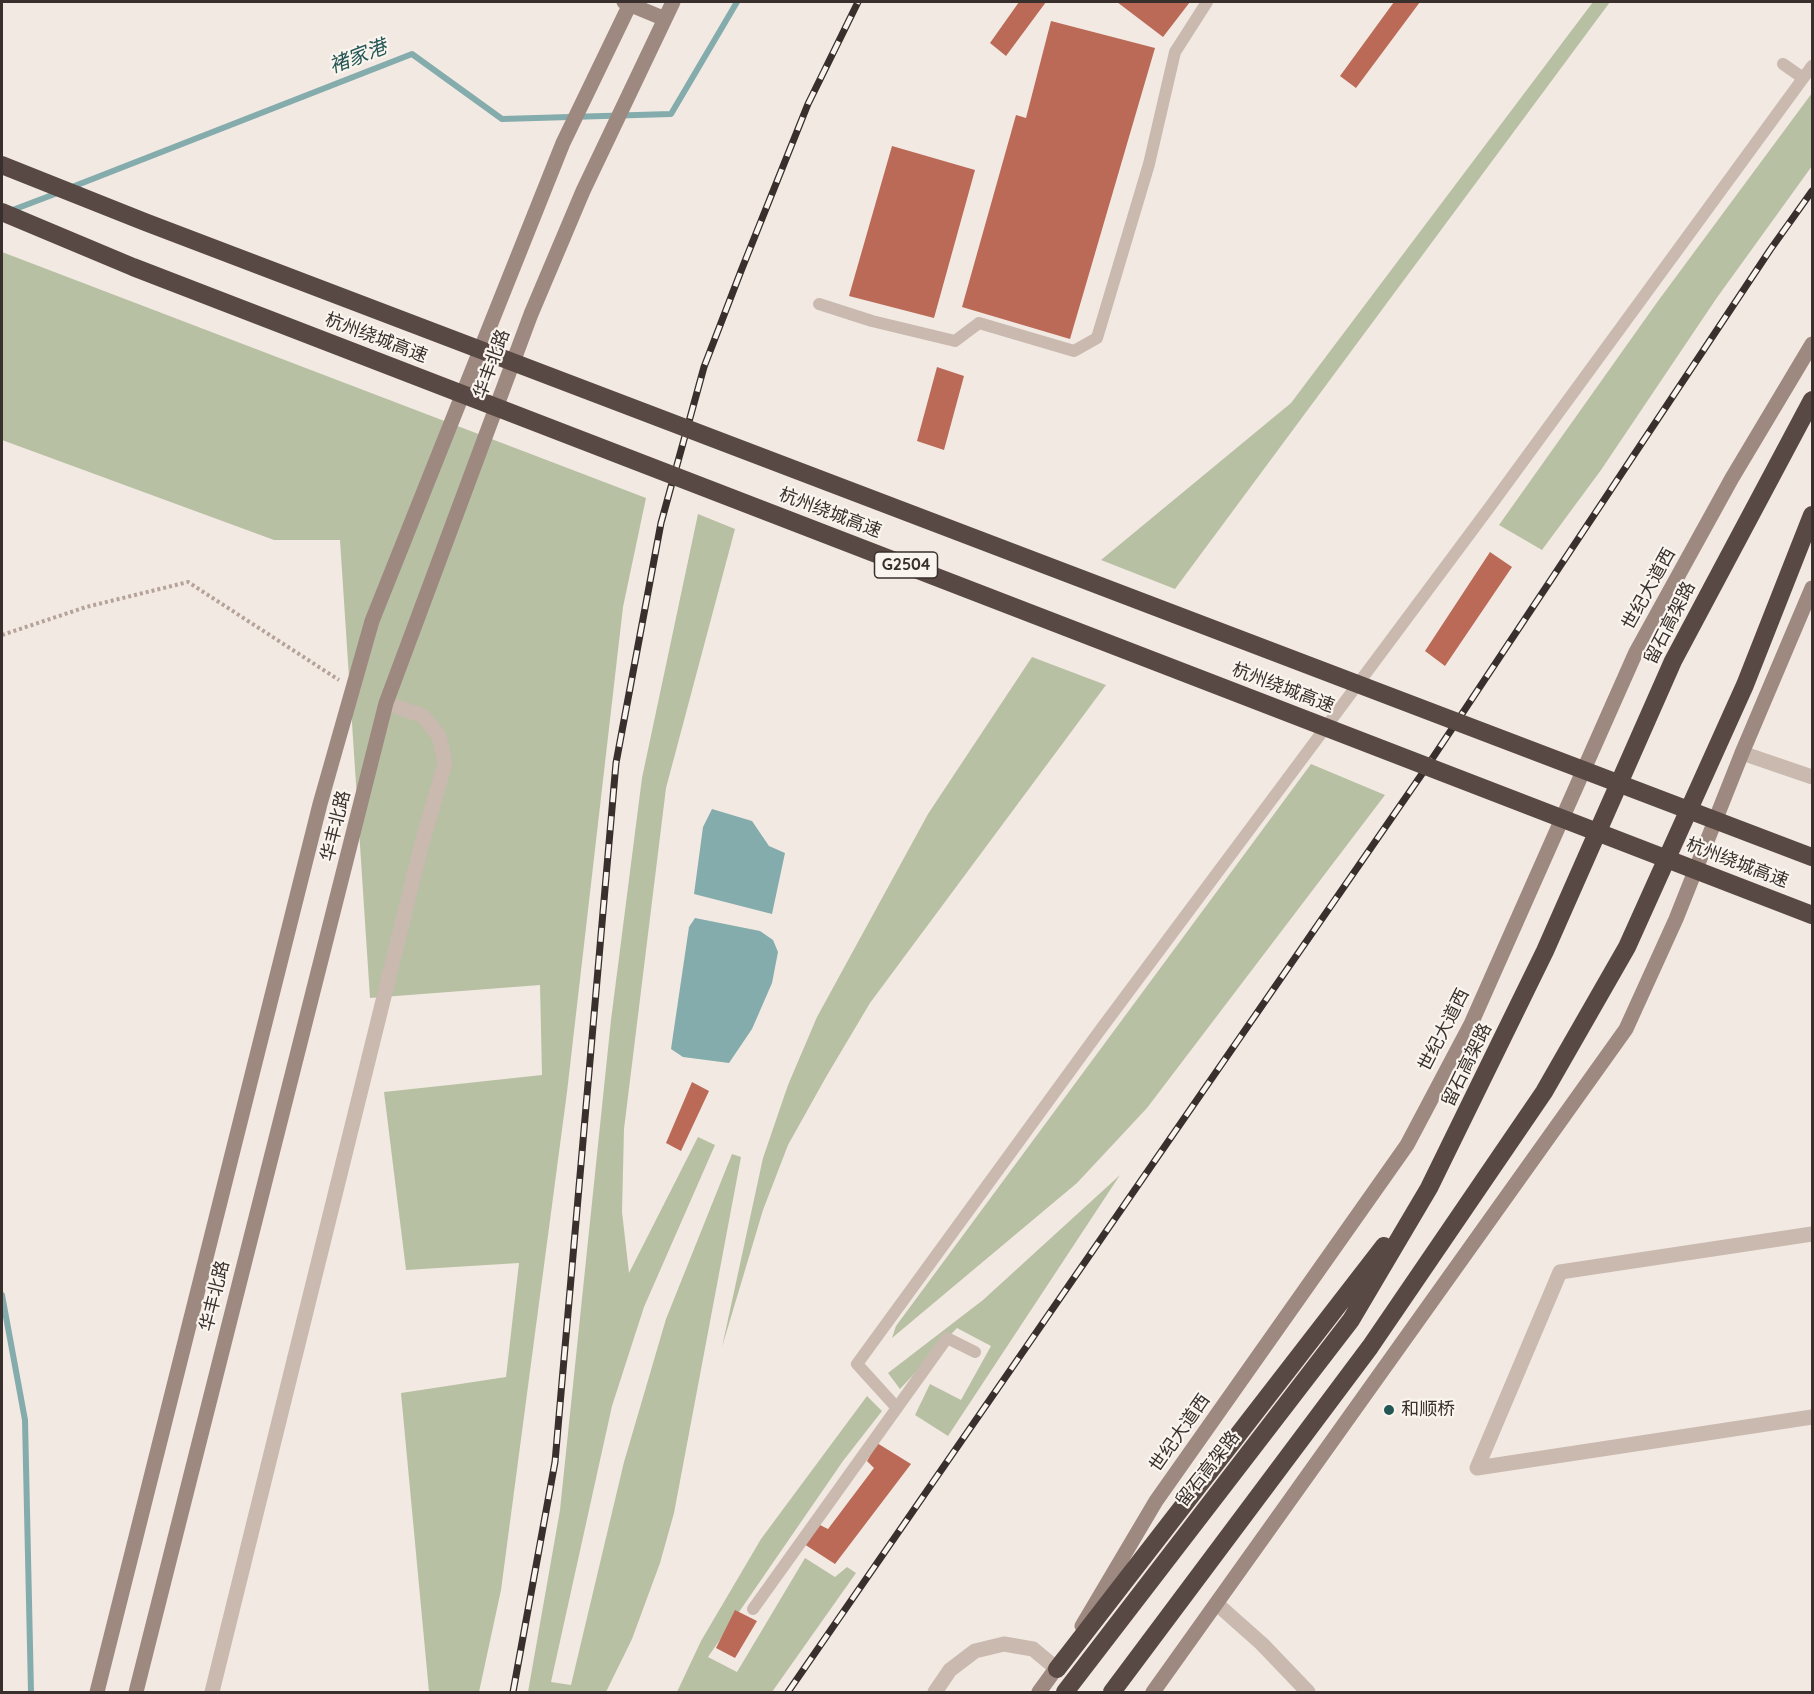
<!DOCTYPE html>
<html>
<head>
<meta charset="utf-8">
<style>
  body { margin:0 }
  #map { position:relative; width:1814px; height:1694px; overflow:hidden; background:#f2e9e2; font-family:Quicksand,sans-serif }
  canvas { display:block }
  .frame { position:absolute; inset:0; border:3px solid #392f2c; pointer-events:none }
</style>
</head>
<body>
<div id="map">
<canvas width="1814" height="1694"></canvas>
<div class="frame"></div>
</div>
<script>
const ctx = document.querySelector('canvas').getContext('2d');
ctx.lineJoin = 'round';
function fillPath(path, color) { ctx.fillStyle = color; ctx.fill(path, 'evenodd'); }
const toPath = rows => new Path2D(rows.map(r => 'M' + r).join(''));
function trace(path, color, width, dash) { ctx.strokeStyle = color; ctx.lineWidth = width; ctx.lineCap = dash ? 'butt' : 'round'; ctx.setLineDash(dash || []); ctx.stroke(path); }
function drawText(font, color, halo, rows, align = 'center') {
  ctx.font = font + ' Quicksand,"Noto Sans SC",sans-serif'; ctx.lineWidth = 4.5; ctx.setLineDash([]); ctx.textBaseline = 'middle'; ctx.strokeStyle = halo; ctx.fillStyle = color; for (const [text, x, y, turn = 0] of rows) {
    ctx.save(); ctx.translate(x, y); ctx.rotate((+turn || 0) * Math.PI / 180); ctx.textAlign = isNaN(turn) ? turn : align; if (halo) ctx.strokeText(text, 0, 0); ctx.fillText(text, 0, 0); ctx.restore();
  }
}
fillPath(toPath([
  [1593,2,1610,2,1175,589,1101,560,1291,403],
  [1812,93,1812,166,1716,299,1601,470,1542,550,1499,525,1658,301],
  [2,252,646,498,623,607,567,1092,501,1590,479,1692,429,1692,401,1393,506,1377,519,1263,406,1270,384,1092,542,1075,540,985,370,998,340,540,274,540,2,440],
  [698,514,735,529,666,788,624,1129,622,1212,629,1273,698,1137,715,1145,644,1307,612,1406,551,1682,571,1685,624,1462,666,1319,732,1154,741,1157,674,1513,660,1563,632,1639,606,1692,528,1692,560,1510,611,1020,642,778],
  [1032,657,1106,685,870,1003,826,1077,788,1145,763,1210,722,1347,763,1158,788,1085,817,1017,928,814],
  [1311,764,1385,795,1147,1108,1077,1183,892,1338,896,1326],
  [1120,1175,948,1436,915,1415,930,1384,961,1400,991,1346,957,1328,900,1389,888,1373,983,1300],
  [867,1396,882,1411,843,1461,708,1657,737,1672,805,1558,835,1577,847,1567,856,1573,772,1692,677,1692,701,1641,761,1539]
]), '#b8c0a3');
fillPath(toPath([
  [712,809,752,821,769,846,785,853,772,914,694,894,703,827],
  [695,918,760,931,773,940,778,952,772,983,752,1029,729,1063,683,1057,671,1049,689,927]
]), '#84acac');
trace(toPath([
  [72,187,412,54,502,119,671,114,737,2],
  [10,211,60,192],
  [2,1295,25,1420,31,1692]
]), '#84acac', 6);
fillPath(toPath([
  [1019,2,1046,2,1006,56,990,43],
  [1117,2,1190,2,1163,37],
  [1394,2,1420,2,1356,88,1340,76],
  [1051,21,1155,48,1070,339,962,307,1016,115,1026,118],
  [892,146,975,170,934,318,849,296],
  [937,367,964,376,944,450,917,441],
  [1490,552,1512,567,1445,666,1425,651],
  [692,1082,709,1091,681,1151,666,1143],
  [877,1443,911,1464,835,1564,804,1544,818,1524,828,1529,874,1468,867,1461],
  [735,1610,757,1621,735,1658,716,1648]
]), '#bb6a57');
trace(toPath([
  [2,635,86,607,188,582,339,680]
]), '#b5a399', 4, [3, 3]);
trace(toPath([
  [1783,64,1803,78],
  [819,304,872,321,955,341,979,323,1074,351,1097,338,1149,164,1175,52,1207,2],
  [897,1408,857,1364,1098,1033,1489,508,1812,66],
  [753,1609,947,1338,975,1352]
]), '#c9b9af', 12);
trace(toPath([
  [1742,753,1812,777],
  [1812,1234,1560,1272,1477,1468,1812,1417],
  [1217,1604,1262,1644,1308,1692],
  [212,1692,422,843,445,763,439,736,423,716,386,703],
  [935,1692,950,1670,975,1651,1004,1644,1033,1649,1057,1669]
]), '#c9b9af', 15);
trace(toPath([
  [624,2,665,19],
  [1082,1626,1156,1501,1407,1145,1471,1024,1636,652,1732,478,1812,344],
  [97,1692,320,804,372,621,563,143,631,2],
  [136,1692,386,703,531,314,583,191,673,2],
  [1039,1692,1063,1659],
  [1153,1692,1626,1029,1676,919,1742,753,1812,588]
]), '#9d8980', 15);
trace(toPath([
  [1057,1669,1384,1246],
  [1065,1692,1351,1320,1429,1188,1545,951,1673,661,1812,400],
  [1112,1692,1370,1347,1544,1092,1627,947,1745,685,1812,515]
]), '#594944', 18);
const rail = toPath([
  [513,1692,555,1462,616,763,661,523,704,367,741,271,808,104,858,2],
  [788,1692,1424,771,1770,250,1812,191]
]);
trace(rail, '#392f2c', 7);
trace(rail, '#f9f4ee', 4.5, [14]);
trace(toPath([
  [2,165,145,222,1812,857],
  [2,212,133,267,1812,915]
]), '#594944', 18);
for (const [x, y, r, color] of [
  [1389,1410,6,"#255656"]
]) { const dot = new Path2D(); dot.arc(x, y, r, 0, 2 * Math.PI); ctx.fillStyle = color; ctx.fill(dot); trace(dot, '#f9f4ee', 2); }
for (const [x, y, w] of [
  [906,565,63]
]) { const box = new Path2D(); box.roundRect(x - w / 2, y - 13, w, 26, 4.5); ctx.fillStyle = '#f9f4ee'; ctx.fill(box); trace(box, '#392f2c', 1.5); }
drawText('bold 16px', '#392f2c', null, [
  ["G2504",906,565]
]);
drawText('18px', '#392f2c', '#f9f4ee', [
  ["杭州绕城高速",376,338,21],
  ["华丰北路",492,364,-70],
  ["杭州绕城高速",830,513,21],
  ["世纪大道西",1649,589,-61],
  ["留石高架路",1670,623,-63],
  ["杭州绕城高速",1283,688,21],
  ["华丰北路",336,826,-76],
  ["杭州绕城高速",1737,863,21],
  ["世纪大道西",1444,1030,-63],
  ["留石高架路",1467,1065,-64],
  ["华丰北路",215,1296,-76],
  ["世纪大道西",1180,1433,-55],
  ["留石高架路",1208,1469,-52]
]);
drawText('18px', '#392f2c', '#f9f4ee', [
  ["和顺桥",1401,1410]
], 'left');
drawText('italic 20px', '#255656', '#f9f4ee', [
  ["褚家港",358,57,-21]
]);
</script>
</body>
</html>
